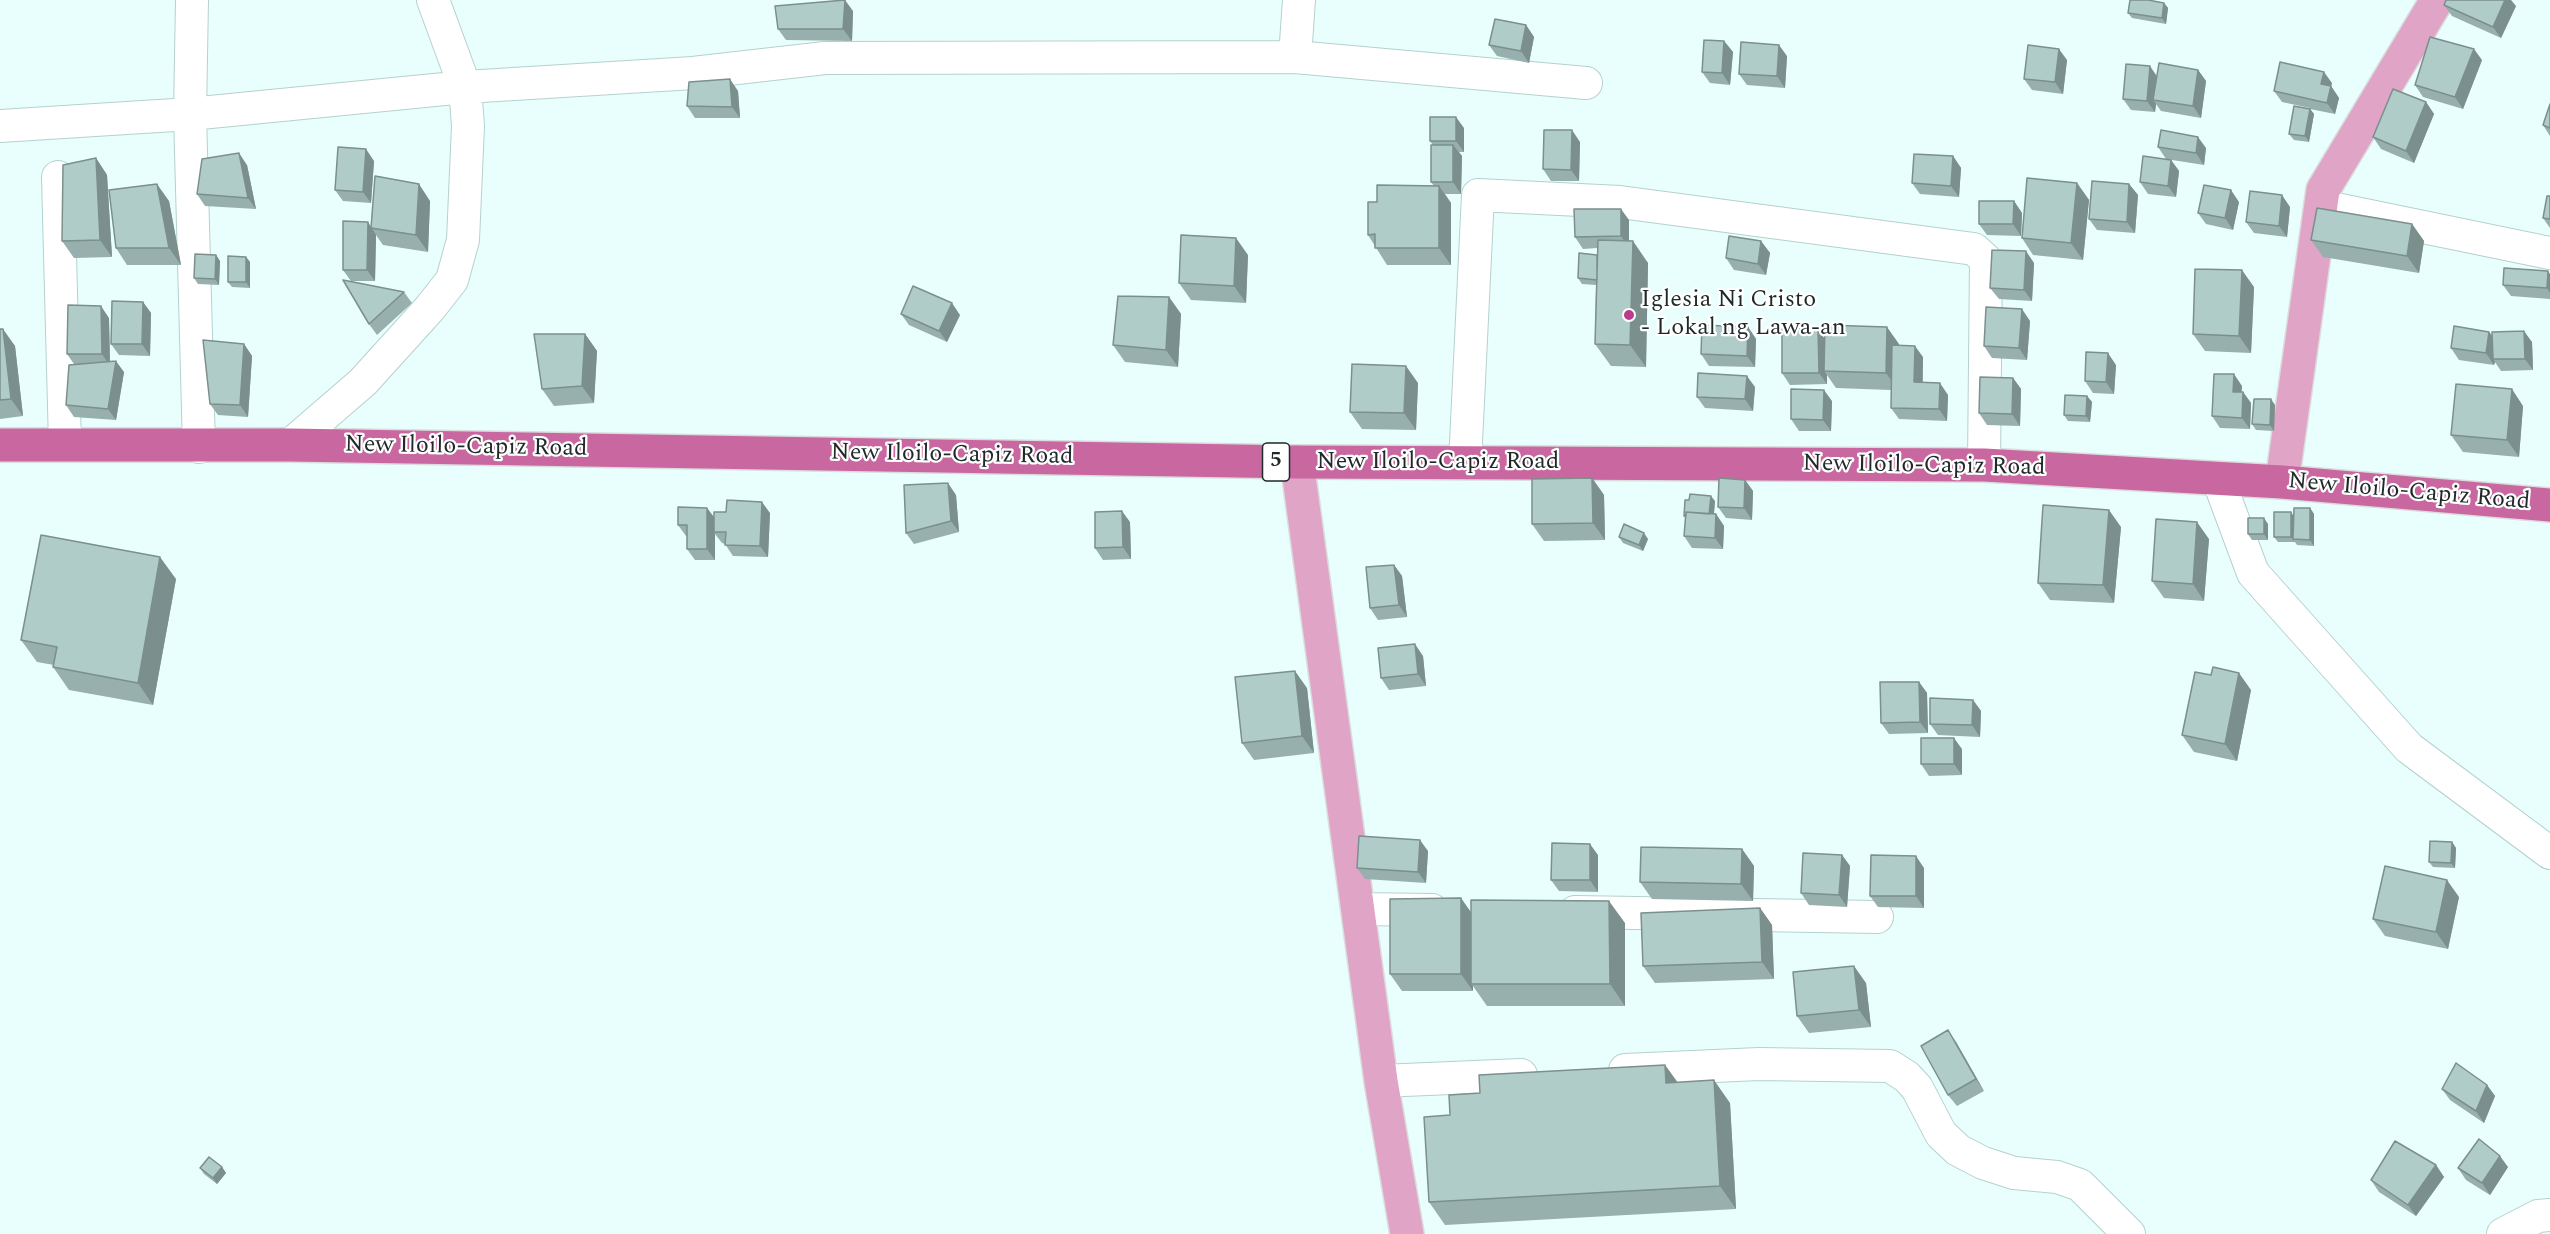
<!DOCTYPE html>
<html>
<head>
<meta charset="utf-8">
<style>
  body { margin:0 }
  canvas { display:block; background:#e8fffd }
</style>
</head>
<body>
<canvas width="2550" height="1234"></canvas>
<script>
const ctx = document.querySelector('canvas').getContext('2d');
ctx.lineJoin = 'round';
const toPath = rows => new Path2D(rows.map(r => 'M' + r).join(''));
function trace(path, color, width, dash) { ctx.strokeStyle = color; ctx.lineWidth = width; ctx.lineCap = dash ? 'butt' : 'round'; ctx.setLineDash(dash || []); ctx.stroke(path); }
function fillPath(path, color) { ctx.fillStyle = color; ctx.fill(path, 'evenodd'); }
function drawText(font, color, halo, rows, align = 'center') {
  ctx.font = font + ' Spectral,serif'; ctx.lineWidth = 4.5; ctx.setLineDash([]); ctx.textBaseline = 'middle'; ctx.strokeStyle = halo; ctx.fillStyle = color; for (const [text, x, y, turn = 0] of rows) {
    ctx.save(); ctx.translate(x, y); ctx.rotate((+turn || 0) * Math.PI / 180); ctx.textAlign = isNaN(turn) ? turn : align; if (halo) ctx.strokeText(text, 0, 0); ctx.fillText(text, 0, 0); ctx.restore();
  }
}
const minor = toPath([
  [192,0,190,114,199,447],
  [1295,57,1299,0],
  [0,126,190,114,465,87,693,73,825,58,1295,57,1586,83],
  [58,177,65,444],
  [2321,206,2550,253],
  [290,445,363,382,430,308,452,280,463,240,468,126,465,87,433,0],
  [1465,463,1478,195,1620,202,1974,249,1986,260,1984,465],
  [2218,479,2253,573,2409,748,2550,853],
  [1358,909,1432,910],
  [1575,912,1877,917],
  [1625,1070,1759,1064,1890,1066,1907,1077,1917,1088,1941,1134,1958,1150,1983,1163,2014,1173,2057,1177,2080,1185,2129,1234],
  [1381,1081,1521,1075],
  [2503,1234,2538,1216,2550,1215]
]);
const major = toPath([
  [1297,462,1381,1081,1407,1234],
  [2282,482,2323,190,2437,0]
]);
const highway = toPath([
  [0,445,290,445,1297,462,1984,465,2282,482,2550,505]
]);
trace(minor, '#b5d1ce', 34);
trace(major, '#dbdddd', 36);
trace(highway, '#dbdddd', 36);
trace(minor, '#fff', 32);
trace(major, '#dfa4c6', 33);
trace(highway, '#c967a0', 33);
fillPath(toPath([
  [2164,3,2168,8,2166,24,2132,18,2128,13],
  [2444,5,2516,6,2501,38,2452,16],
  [853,11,852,41,786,40,778,29],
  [1526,25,1534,37,1529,63,1497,56,1489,45],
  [1724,41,1733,52,1730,85,1710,83,1702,72],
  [1787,56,1785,88,1747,85,1739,74],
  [2067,60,2063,94,2032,90,2024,79],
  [2482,60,2463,109,2423,97,2415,85],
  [2198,70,2206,81,2201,118,2161,111,2156,104,2155,112,2131,110,2123,99,2157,76],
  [2332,83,2331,86,2339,98,2335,114,2310,109,2314,114,2309,142,2294,140,2289,134,2310,108,2282,102,2274,91],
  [738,91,740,118,695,118,687,106],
  [2426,102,2434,114,2414,163,2381,149,2373,137],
  [2550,104,2550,136,2543,125],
  [1464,128,1464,152,1459,152,1462,156,1461,194,1445,194,1451,203,1451,265,1387,265,1368,235,1377,202,1434,186,1431,182,1433,145,1430,141],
  [1580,142,1579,181,1551,181,1543,169],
  [2158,147,2206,148,2204,165,2166,159],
  [1953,156,1961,168,1959,197,1920,194,1912,183],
  [96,158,107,175,112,257,74,258,62,241],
  [2171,160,2179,171,2176,197,2148,194,2140,182],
  [374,161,371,203,343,201,335,190],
  [247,165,256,209,205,206,197,194],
  [2077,183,2089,200,2083,260,2033,255,2022,238],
  [2129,184,2138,195,2135,233,2097,230,2089,219],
  [2550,196,2550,228,2543,218],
  [169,201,181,265,127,265,116,248],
  [430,201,428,252,383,245,376,235,375,281,351,281,343,270,371,226],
  [2014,201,2022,213,2021,236,1987,235,1979,224],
  [2239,202,2233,230,2206,224,2198,213],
  [2290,207,2287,237,2254,233,2246,222],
  [1629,220,1629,241,1648,263,1646,367,1611,366,1595,344,1596,285,1582,284,1578,278,1597,255,1597,248,1583,249,1575,237],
  [2412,224,2424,241,2419,273,2323,257,2311,240],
  [1761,241,1770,253,1766,275,1734,270,1726,258],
  [216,255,220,261,219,285,198,284,194,278],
  [1248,255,1246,303,1191,300,1179,283],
  [246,257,250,262,250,288,232,287,228,282],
  [2034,263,2032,301,1999,299,1990,288],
  [2550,274,2550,299,2511,296,2503,285],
  [2254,287,2251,353,2205,351,2193,334],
  [404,292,412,303,377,335,369,324],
  [1169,297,1181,314,1178,367,1125,362,1113,345],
  [143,302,151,313,150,356,119,355,111,344],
  [901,314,960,315,947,342,909,325],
  [109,318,110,361,124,372,116,420,74,417,66,405,74,364,67,354],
  [2030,321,2027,360,1992,358,1984,346],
  [1748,327,1756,339,1755,367,1709,366,1701,354],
  [0,329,15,346,23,416,0,419],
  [1818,329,1825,339,1899,344,1899,345,1923,357,1923,383,1948,395,1947,421,1899,419,1891,408,1891,390,1836,388,1827,375,1827,384,1790,385,1782,373],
  [2489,332,2492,335,2532,342,2533,370,2501,371,2495,362,2494,365,2459,360,2451,348],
  [585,334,597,351,594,403,554,406,542,389],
  [244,344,252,356,248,417,218,415,210,404],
  [2116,365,2114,394,2093,393,2085,381],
  [2013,378,2021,389,2020,426,1987,425,1979,413],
  [1418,383,1416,430,1362,429,1350,412],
  [2242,386,2241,392,2243,392,2251,403,2250,429,2220,428,2212,416],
  [1755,387,1753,411,1705,408,1697,397],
  [2087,396,2092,402,2090,422,2068,421,2064,415],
  [1832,401,1831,431,1799,431,1791,419],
  [2275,405,2274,431,2256,430,2252,424],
  [2523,406,2519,457,2463,452,2451,435],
  [1592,478,1604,495,1605,540,1544,541,1532,524],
  [1745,480,1753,491,1752,520,1726,518,1718,507],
  [956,495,959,532,914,544,906,533],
  [1715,501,1714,514,1716,514,1724,526,1723,549,1692,548,1684,536,1685,518,1684,516],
  [707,508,714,517,770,513,768,557,733,556,725,544,722,543,715,534,715,560,695,560,687,549,687,536,686,536,678,525],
  [2310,508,2314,514,2314,546,2297,545,2295,542,2278,542,2274,537,2294,515],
  [1130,522,1131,559,1103,560,1095,548],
  [2268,524,2268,540,2252,540,2248,534],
  [2121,527,2114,603,2050,600,2038,583],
  [1619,537,1648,539,1643,551,1623,543],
  [2209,539,2204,601,2164,598,2152,581],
  [1394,565,1402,576,1407,617,1378,620,1370,608],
  [176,579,153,705,69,690,53,667,54,665,37,662,21,640],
  [1423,656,1426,686,1389,690,1381,678],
  [1919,682,1927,693,1928,733,1889,734,1881,723],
  [1307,688,1314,753,1254,760,1242,743],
  [2251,690,2237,761,2194,752,2182,735],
  [1973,700,1981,711,1980,737,1938,735,1930,724],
  [1962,749,1962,775,1929,776,1921,764],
  [2452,842,2456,848,2455,868,2433,867,2429,862],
  [1742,849,1754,866,1753,901,1652,899,1640,882],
  [1428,851,1426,883,1365,879,1357,868],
  [1598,855,1598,892,1559,891,1551,880],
  [1842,855,1850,866,1847,907,1809,905,1801,893],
  [1924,868,1924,908,1878,907,1870,896],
  [2459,897,2448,949,2385,936,2373,919],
  [1760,908,1772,925,1774,979,1655,983,1643,966],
  [1471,913,1625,923,1625,1006,1487,1006,1473,986,1473,991,1402,991,1390,974],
  [1866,983,1871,1027,1809,1033,1797,1016],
  [1956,1042,1984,1091,1957,1106,1948,1095],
  [1665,1065,1677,1082,1730,1103,1736,1209,1445,1225,1429,1202,1450,1115,1480,1093],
  [2487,1085,2495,1096,2484,1123,2450,1100,2442,1089],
  [2436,1165,2444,1177,2416,1216,2379,1192,2371,1180],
  [222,1167,226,1173,217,1184,204,1174,200,1168],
  [2508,1167,2490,1195,2466,1180,2458,1168]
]), '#97afad');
fillPath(toPath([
  [845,0,853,11,852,41,843,29],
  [2505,0,2511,0,2516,6,2501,38,2493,27],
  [2164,3,2168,8,2166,24,2162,18],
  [1526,25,1534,37,1529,63,1521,51],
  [1724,41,1733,52,1730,85,1722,73],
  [1779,45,1787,56,1785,88,1777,76],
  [2059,49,2067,60,2063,94,2055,82],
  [2474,49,2482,60,2463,109,2455,97],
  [2150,66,2158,78,2153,100,2156,104,2155,112,2147,101],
  [2198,70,2206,81,2201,118,2193,106],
  [2324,72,2332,83,2331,86,2339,98,2335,114,2327,103,2321,84],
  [730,79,738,91,740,118,732,107],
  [2426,102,2434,114,2414,163,2406,151],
  [2310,109,2314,114,2309,142,2305,136],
  [1456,117,1464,128,1464,152,1456,141],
  [1572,130,1580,142,1579,181,1571,170],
  [2198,137,2206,148,2204,165,2196,153],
  [1453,145,1462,156,1461,194,1453,182],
  [366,149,374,161,371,203,363,192],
  [239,153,247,165,256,209,248,198],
  [1953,156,1961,168,1959,197,1951,186],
  [96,158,107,175,112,257,100,240],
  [2171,160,2179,171,2176,197,2168,186],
  [2077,183,2089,200,2083,260,2071,243],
  [157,184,169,201,181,265,169,248],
  [419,184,430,201,428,252,416,235],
  [2129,184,2138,195,2135,233,2127,222],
  [1439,186,1451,203,1451,265,1439,248],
  [2231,190,2239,202,2233,230,2225,218],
  [2282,195,2290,207,2287,237,2279,226],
  [2014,201,2022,213,2021,236,2013,224],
  [1621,209,1629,220,1629,248,1621,236],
  [368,222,376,235,375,281,367,270],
  [2412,224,2424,241,2419,273,2407,256],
  [1236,238,1248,255,1246,303,1234,286],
  [1633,241,1648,263,1646,367,1630,345],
  [1761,241,1770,253,1766,275,1758,264],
  [2026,251,2034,263,2032,301,2024,290],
  [216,255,220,261,219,285,215,279],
  [246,257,250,262,250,288,246,282],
  [2242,270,2254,287,2251,353,2239,336],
  [2548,271,2550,274,2550,293,2547,288],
  [1169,297,1181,314,1178,367,1166,350],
  [143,302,151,313,150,356,142,344],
  [952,303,960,315,947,342,939,331],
  [101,306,109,318,110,366,102,354],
  [2022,309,2030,321,2027,360,2019,348],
  [1748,327,1756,339,1755,367,1747,356],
  [1887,327,1899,344,1898,390,1886,373],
  [3,329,15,346,23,416,11,399],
  [1818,329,1826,341,1824,371,1827,375,1827,384,1819,373],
  [2524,331,2532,342,2533,370,2525,359],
  [2489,332,2497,343,2493,359,2495,362,2494,365,2486,353],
  [585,334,597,351,594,403,582,386],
  [244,344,252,356,248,417,240,405],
  [1915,346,1923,357,1922,394,1914,382],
  [2108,353,2116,365,2114,394,2106,382],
  [116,361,124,372,116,420,108,409],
  [1406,366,1418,383,1416,430,1404,413],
  [2234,374,2242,386,2241,403,2233,392],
  [1747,376,1755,387,1753,411,1745,399],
  [2013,378,2021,389,2020,426,2012,414],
  [1940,383,1948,395,1947,421,1939,409],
  [2512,389,2523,406,2519,457,2507,440],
  [1824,390,1832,401,1831,431,1823,420],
  [2243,392,2251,403,2250,429,2242,418],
  [2087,396,2092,402,2090,422,2086,416],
  [2271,399,2275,405,2274,431,2270,425],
  [1592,478,1604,495,1605,540,1593,523],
  [1745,480,1753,491,1752,520,1744,508],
  [948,483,956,495,959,532,951,521],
  [1711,496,1715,501,1713,523,1709,518],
  [762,502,770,513,768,557,760,546],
  [707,508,715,519,714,532,715,534,715,560,707,549],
  [2310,508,2314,514,2314,546,2310,540],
  [2109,510,2121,527,2114,603,2103,585],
  [1122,511,1130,522,1131,559,1123,547],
  [2291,512,2295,518,2293,539,2295,543,2291,537],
  [1716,514,1724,526,1723,549,1715,538],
  [2264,518,2268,524,2268,540,2264,534],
  [2197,522,2209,539,2204,601,2193,584],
  [1644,533,1648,539,1643,551,1639,545],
  [160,557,176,579,153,705,138,683],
  [1394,565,1402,576,1407,617,1399,605],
  [1415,644,1423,656,1426,686,1418,674],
  [1295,671,1307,688,1314,753,1302,736],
  [2239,673,2251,690,2237,761,2225,744],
  [1919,682,1927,693,1928,733,1920,722],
  [1973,700,1981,711,1980,737,1972,725],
  [1954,738,1962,749,1962,775,1954,764],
  [1420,840,1428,851,1426,883,1418,872],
  [2452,842,2456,848,2455,868,2451,863],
  [1590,844,1598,855,1598,892,1590,880],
  [1742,849,1754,866,1753,901,1741,884],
  [1842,855,1850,866,1847,907,1839,895],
  [1916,856,1924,868,1924,908,1916,896],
  [2447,880,2459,897,2448,949,2436,932],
  [1461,898,1473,915,1471,984,1473,986,1473,991,1461,974],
  [1609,901,1625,923,1625,1006,1610,984],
  [1760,908,1772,925,1774,979,1762,962],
  [1854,966,1866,983,1871,1027,1859,1010],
  [1948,1030,1956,1042,1984,1091,1976,1079],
  [1665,1065,1681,1087,1666,1083],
  [1714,1080,1730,1103,1736,1209,1720,1186],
  [2487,1085,2495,1096,2484,1123,2476,1111],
  [2500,1156,2508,1167,2490,1195,2482,1183],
  [2436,1165,2444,1177,2416,1216,2408,1205],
  [222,1167,226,1173,217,1184,213,1178]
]), '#7b8f8d');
const building = toPath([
  [845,0,843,29,778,29,775,6,845,0],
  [2130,0,2148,0,2164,3,2162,18,2128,13,2130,0],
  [2446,0,2505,0,2493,27,2444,5,2446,0],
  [1495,19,1526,25,1521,51,1489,45,1495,19],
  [2430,37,2474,49,2455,97,2415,85,2430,37],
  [1704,40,1724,41,1722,73,1702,72,1704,40],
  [1741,42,1779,45,1777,76,1739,74,1741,42],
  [2028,45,2059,49,2055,82,2024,79,2028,45],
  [2280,62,2324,72,2321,84,2331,86,2327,103,2274,91,2280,62],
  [2159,63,2198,70,2193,106,2153,100,2159,63],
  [2126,64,2150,66,2147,101,2123,99,2126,64],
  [730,79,732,107,687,106,689,82,730,79],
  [2393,89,2426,102,2406,151,2373,137,2393,89],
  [2550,104,2550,128,2543,125,2550,104],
  [2294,106,2310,109,2305,136,2289,134,2294,106],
  [1430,117,1456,117,1456,141,1430,141,1430,117],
  [1544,130,1572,130,1571,170,1543,169,1544,130],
  [2161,130,2198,137,2196,153,2158,147,2161,130],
  [1431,145,1453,145,1453,182,1431,182,1431,145],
  [338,147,366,149,363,192,335,190,338,147],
  [239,153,248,198,197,194,202,159,239,153],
  [1914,154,1953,156,1951,186,1912,183,1914,154],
  [2143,156,2171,160,2168,186,2140,182,2143,156],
  [96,158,100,240,62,241,63,165,96,158],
  [375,176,419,184,416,235,371,228,375,176],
  [2027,178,2077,183,2071,243,2022,238,2027,178],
  [2092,181,2129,184,2127,222,2089,219,2092,181],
  [157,184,169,248,116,248,109,190,157,184],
  [1377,185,1439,186,1439,248,1375,248,1375,234,1368,235,1368,202,1377,202,1377,185],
  [2204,185,2231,190,2225,218,2198,213,2204,185],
  [2250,191,2282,195,2279,226,2246,222,2250,191],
  [2547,196,2550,196,2550,219,2543,218,2547,196],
  [1979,201,2014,201,2013,224,1979,224,1979,201],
  [2317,208,2412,224,2407,256,2311,240,2317,208],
  [1574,209,1621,209,1621,236,1575,237,1574,209],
  [343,221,368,222,367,270,343,270,343,221],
  [1181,235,1236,238,1234,286,1179,283,1181,235],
  [1729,236,1761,241,1758,264,1726,258,1729,236],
  [1598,240,1633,241,1630,345,1595,344,1598,240],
  [1992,250,2026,251,2024,290,1990,288,1992,250],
  [1579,253,1597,255,1597,280,1578,278,1579,253],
  [195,254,216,255,215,279,194,278,195,254],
  [228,256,246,257,246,282,228,282,228,256],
  [2504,268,2548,271,2547,288,2503,285,2504,268],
  [2195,269,2242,270,2239,336,2193,334,2195,269],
  [343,280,404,292,369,324,343,280],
  [913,286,952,303,939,331,901,314,913,286],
  [1118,296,1169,297,1166,350,1113,345,1118,296],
  [112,301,143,302,142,344,111,344,112,301],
  [68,305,101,306,102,354,67,354,68,305],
  [1986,307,2022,309,2019,348,1984,346,1986,307],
  [1702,325,1748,327,1747,356,1701,354,1702,325],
  [1825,325,1887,327,1886,373,1824,371,1825,325],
  [2454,326,2489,332,2486,353,2451,348,2454,326],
  [0,329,3,329,11,399,0,400,0,329],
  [1782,329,1818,329,1819,373,1782,373,1782,329],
  [2524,331,2525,359,2493,359,2492,332,2524,331],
  [534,334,585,334,582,386,542,389,534,334],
  [203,340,244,344,240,405,210,404,203,340],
  [1892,345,1915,346,1914,382,1940,383,1939,409,1891,408,1892,345],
  [2086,352,2108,353,2106,382,2085,381,2086,352],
  [116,361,108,409,66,405,69,365,116,361],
  [1352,364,1406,366,1404,413,1350,412,1352,364],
  [1698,373,1747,376,1745,399,1697,397,1698,373],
  [2214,374,2234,374,2233,392,2243,392,2242,418,2212,416,2214,374],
  [1980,377,2013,378,2012,414,1979,413,1980,377],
  [2456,384,2512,389,2507,440,2451,435,2456,384],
  [1791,389,1824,390,1823,420,1791,419,1791,389],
  [2065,395,2087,396,2086,416,2064,415,2065,395],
  [2254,399,2271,399,2270,425,2252,424,2254,399],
  [1592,478,1593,523,1532,524,1532,479,1592,478],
  [1719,478,1745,480,1744,508,1718,507,1719,478],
  [948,483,951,521,906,533,904,485,948,483],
  [1690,494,1711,496,1709,514,1686,512,1686,516,1684,516,1685,500,1689,500,1690,494],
  [727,500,762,502,760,546,725,545,726,532,714,532,714,512,726,512,727,500],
  [2043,505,2109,510,2103,585,2038,583,2043,505],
  [678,507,707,508,707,549,687,549,687,525,678,525,678,507],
  [2294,508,2310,508,2310,540,2293,539,2294,508],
  [1122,511,1123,547,1095,548,1095,512,1122,511],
  [1686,512,1716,514,1715,538,1684,536,1686,512],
  [2274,512,2291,512,2291,537,2274,537,2274,512],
  [2248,518,2264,518,2264,534,2248,534,2248,518],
  [2156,519,2197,522,2193,584,2152,581,2156,519],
  [1624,524,1644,533,1639,545,1619,537,1624,524],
  [41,535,160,557,138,683,53,667,57,647,21,640,41,535],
  [1394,565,1399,605,1370,608,1366,567,1394,565],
  [1415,644,1418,674,1381,678,1378,648,1415,644],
  [2213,667,2239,673,2225,744,2182,735,2195,672,2211,675,2213,667],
  [1295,671,1302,736,1242,743,1235,677,1295,671],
  [1880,682,1919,682,1920,722,1881,723,1880,682],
  [1930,698,1973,700,1972,725,1930,724,1930,698],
  [1921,738,1954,738,1954,764,1921,764,1921,738],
  [1359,836,1420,840,1418,872,1357,868,1359,836],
  [2430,841,2452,842,2451,863,2429,862,2430,841],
  [1552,843,1590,844,1590,880,1551,880,1552,843],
  [1641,847,1742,849,1741,884,1640,882,1641,847],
  [1803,853,1842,855,1839,895,1801,893,1803,853],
  [1871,855,1916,856,1916,896,1870,896,1871,855],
  [2385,866,2447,880,2436,932,2373,919,2385,866],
  [1461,898,1461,974,1390,974,1390,899,1461,898],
  [1471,900,1609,901,1610,984,1471,984,1471,900],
  [1760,908,1762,962,1643,966,1641,913,1760,908],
  [1854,966,1859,1010,1797,1016,1793,972,1854,966],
  [1948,1030,1976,1079,1948,1095,1921,1046,1948,1030],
  [2456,1063,2487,1085,2476,1111,2442,1089,2456,1063],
  [1665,1065,1666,1083,1714,1080,1720,1186,1429,1202,1424,1117,1450,1115,1449,1095,1480,1093,1479,1075,1665,1065],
  [2479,1139,2500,1156,2482,1183,2458,1168,2479,1139],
  [2395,1141,2436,1165,2408,1205,2371,1180,2395,1141],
  [209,1157,222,1167,213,1178,200,1168,209,1157]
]);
fillPath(building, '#b0ccc9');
trace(building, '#7b8f8d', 1.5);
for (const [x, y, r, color] of [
  [1629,315,6,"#ba3c8b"]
]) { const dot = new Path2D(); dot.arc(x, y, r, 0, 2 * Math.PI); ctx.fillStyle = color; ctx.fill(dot); trace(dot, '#fff', 2); }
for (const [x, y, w] of [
  [1276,462,27]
]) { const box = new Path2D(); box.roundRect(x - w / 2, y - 19, w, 38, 4.5); ctx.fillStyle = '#fff'; ctx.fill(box); trace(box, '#1e2928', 1.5); }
drawText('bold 22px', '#1e2928', null, [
  ["5",1276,462]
]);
drawText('24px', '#1e2928', '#fff', [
  ["Iglesia Ni Cristo",1641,301],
  ["- Lokal ng Lawa-an",1641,329]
], 'left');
drawText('24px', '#1e2928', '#fff', [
  ["New Iloilo-Capiz Road",466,448,1],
  ["New Iloilo-Capiz Road",952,456,1],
  ["New Iloilo-Capiz Road",1438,463],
  ["New Iloilo-Capiz Road",1924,467,1],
  ["New Iloilo-Capiz Road",2409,493,5]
]);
</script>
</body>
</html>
